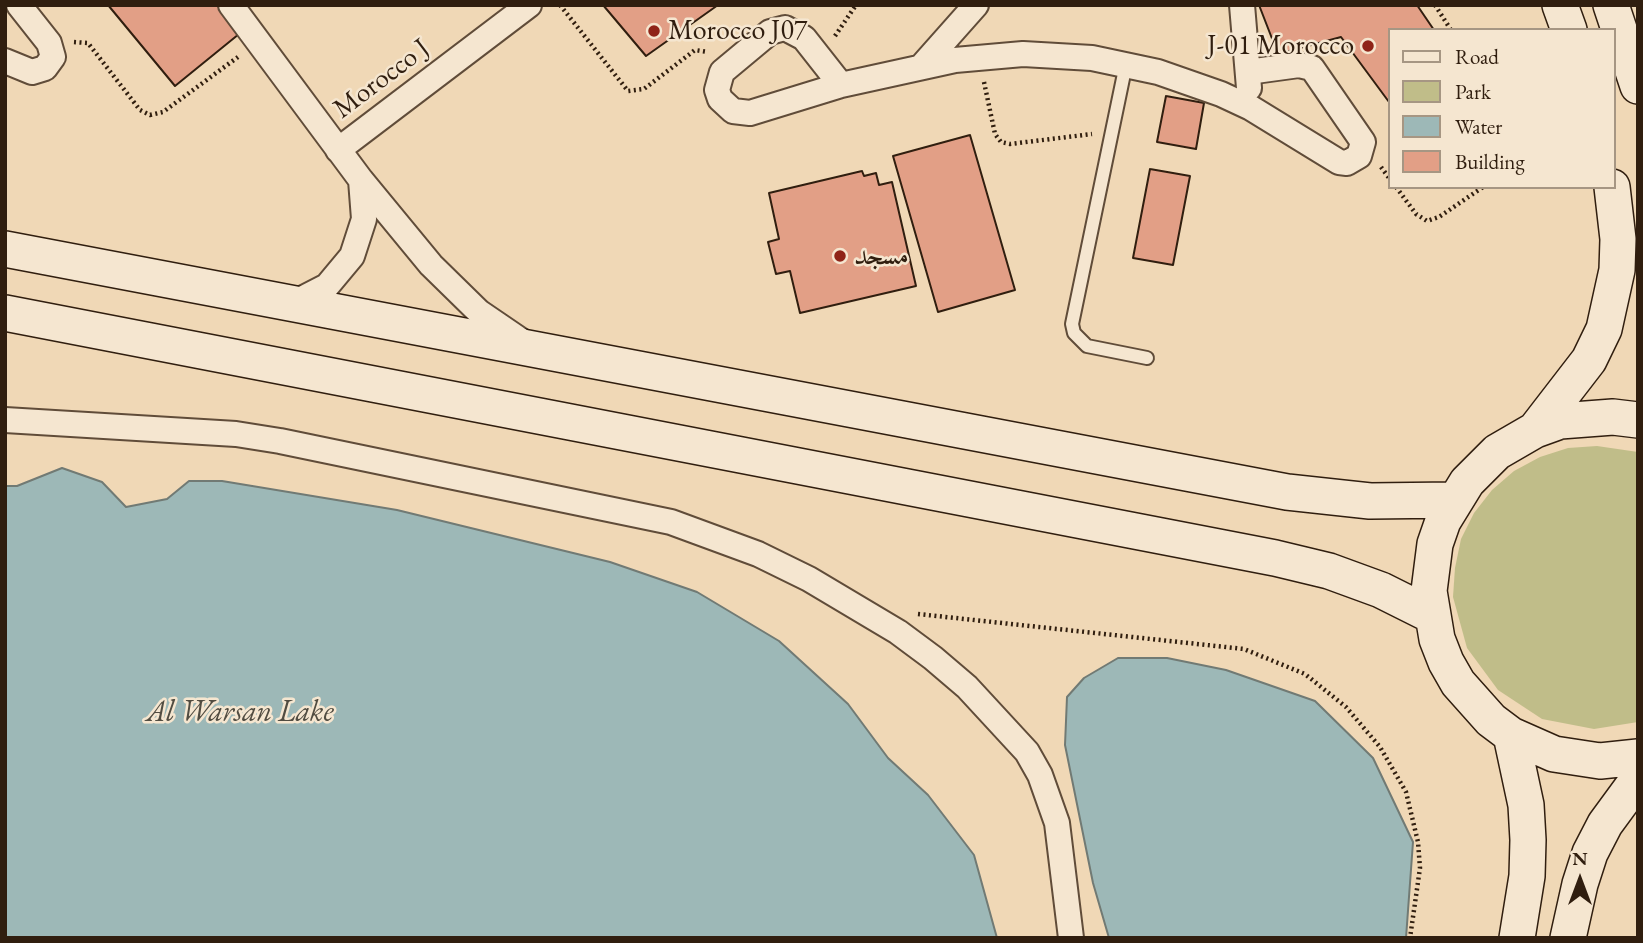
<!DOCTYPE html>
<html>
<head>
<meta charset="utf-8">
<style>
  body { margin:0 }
  #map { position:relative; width:1643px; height:943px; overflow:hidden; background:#f0d8b6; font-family:"EB Garamond",serif }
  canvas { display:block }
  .frame { position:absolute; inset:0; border:7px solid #301e0f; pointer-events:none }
  .legend { position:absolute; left:1388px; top:28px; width:228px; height:161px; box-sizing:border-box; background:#f5e6d0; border:2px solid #a69683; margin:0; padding:9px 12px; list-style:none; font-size:21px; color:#301e0f }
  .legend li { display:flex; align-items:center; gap:14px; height:35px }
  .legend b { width:35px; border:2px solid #a69683 }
  .north { position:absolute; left:1545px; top:845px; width:70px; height:70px; -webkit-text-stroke:5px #f5e6d0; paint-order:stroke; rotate:0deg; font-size:19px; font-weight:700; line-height:28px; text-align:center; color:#301e0f }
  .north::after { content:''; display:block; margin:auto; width:24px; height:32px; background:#301e0f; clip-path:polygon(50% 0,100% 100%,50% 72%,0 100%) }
</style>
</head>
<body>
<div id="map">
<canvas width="1643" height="943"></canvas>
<div class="frame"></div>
<ul class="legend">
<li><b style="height:9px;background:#f5e6d0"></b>Road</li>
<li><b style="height:19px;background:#c0bd89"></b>Park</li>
<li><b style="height:19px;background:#9db8b7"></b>Water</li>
<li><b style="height:19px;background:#e29f86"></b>Building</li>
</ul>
<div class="north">N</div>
</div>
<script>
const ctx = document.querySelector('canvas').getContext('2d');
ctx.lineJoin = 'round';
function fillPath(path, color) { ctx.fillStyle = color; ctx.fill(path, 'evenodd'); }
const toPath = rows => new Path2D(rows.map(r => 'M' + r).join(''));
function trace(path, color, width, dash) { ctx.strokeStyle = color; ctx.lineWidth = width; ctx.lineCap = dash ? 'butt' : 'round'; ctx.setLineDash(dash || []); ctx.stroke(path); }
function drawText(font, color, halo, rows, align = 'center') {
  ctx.font = font + ' "EB Garamond",Amiri,serif'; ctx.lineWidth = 5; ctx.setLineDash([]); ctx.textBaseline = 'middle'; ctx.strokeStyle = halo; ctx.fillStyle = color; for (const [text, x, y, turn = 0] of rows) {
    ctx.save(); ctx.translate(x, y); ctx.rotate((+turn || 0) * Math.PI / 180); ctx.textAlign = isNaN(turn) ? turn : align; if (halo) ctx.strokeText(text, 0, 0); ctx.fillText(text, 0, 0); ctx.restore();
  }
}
fillPath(toPath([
  [1597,446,1638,452,1638,722,1594,729,1542,719,1498,690,1467,648,1453,597,1455,568,1461,539,1474,513,1492,490,1514,471,1540,457,1568,448]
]), '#c0bd89');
const water = toPath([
  [62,468,102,482,126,507,167,499,189,481,222,481,397,510,610,562,697,592,779,641,848,704,888,758,928,795,974,855,997,938,5,938,5,486,17,486,62,468],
  [1118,658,1167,658,1226,670,1315,701,1373,758,1413,842,1406,938,1109,938,1093,883,1065,745,1067,697,1084,678,1118,658]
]);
fillPath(water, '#9db8b7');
trace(water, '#717a74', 2);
const building = toPath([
  [108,5,217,5,239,34,175,86,108,5],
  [603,5,718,5,646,56,603,5],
  [1259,5,1417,5,1434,30,1389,30,1389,102,1341,37,1278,54,1259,5],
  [1166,96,1204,103,1196,149,1157,142,1166,96],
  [970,135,1015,290,938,312,893,156,970,135],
  [1150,169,1190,176,1173,265,1133,258,1150,169],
  [862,171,864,176,876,173,879,185,892,182,916,286,800,313,790,271,776,274,768,242,779,239,769,193,862,171]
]);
fillPath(building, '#e29f86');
trace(building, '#301e0f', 2);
const lane = toPath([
  [1126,64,1072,324,1074,333,1087,346,1147,358]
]);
const street = toPath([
  [231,5,361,180,431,265,479,312,523,342],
  [1242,5,1249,88],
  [5,61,32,72,45,68,53,57,49,43,19,5],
  [921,67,976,5],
  [841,85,804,38,785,28,770,32,722,72,717,90,720,99,733,111,750,113,841,85,955,60,1023,54,1092,58,1158,72,1221,94,1251,108,1339,162,1347,163,1359,156,1363,142,1312,68,1299,65,1248,72],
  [338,150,529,5],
  [292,304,327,286,352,256,364,219,361,180],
  [5,420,236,434,280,441,671,522,758,554,809,579,898,632,933,658,967,687,1027,752,1040,775,1057,823,1071,938]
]);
const secondary = toPath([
  [1560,5,1569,30],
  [1611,5,1638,86],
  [5,249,1287,492,1370,501,1454,500],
  [5,313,1275,558,1329,571,1381,590,1431,615],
  [1638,420,1613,417,1560,421,1535,430,1497,452,1467,482,1443,521,1435,544,1429,591,1437,639,1446,662,1458,683,1491,720,1511,735,1554,754,1600,761,1638,757],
  [1535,430,1589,360,1604,329,1617,270,1618,239,1612,187],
  [1511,735,1526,805,1528,840,1527,876,1517,938],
  [1568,938,1580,884,1590,853,1605,824,1638,779]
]);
trace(lane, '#604c39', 16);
trace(street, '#604c39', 28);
trace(secondary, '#301e0f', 38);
trace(toPath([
  [560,5,628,91,644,89,695,50,708,52],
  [1435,5,1451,30],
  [835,36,856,5],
  [74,42,88,43,140,110,150,115,163,112,238,57],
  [984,82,995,134,1001,142,1010,144,1092,134],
  [1381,167,1389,178],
  [1396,187,1416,214,1427,221,1439,217,1483,187],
  [918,614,1244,649,1305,674,1346,707,1380,747,1406,792,1418,842,1420,868,1410,938]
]), '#301e0f', 4.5, [2, 3.5]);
trace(lane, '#f5e6d0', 12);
trace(street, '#f5e6d0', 24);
trace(secondary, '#f5e6d0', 35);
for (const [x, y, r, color] of [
  [654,31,7,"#8f2418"],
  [1368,46,7,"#8f2418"],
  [840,256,7,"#8f2418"]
]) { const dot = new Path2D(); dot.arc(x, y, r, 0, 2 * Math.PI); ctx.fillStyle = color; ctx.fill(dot); trace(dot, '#f5e6d0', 2.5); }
drawText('28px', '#301e0f', '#f5e6d0', [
  ["Morocco J07",668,31],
  ["J-01 Morocco",1354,46,"right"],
  ["مسجد",854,256]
], 'left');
drawText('28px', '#301e0f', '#f5e6d0', [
  ["Morocco J",382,79,-37]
]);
drawText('italic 30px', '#514c41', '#f5e6d0', [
  ["Al Warsan Lake",240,713]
]);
</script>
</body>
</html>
